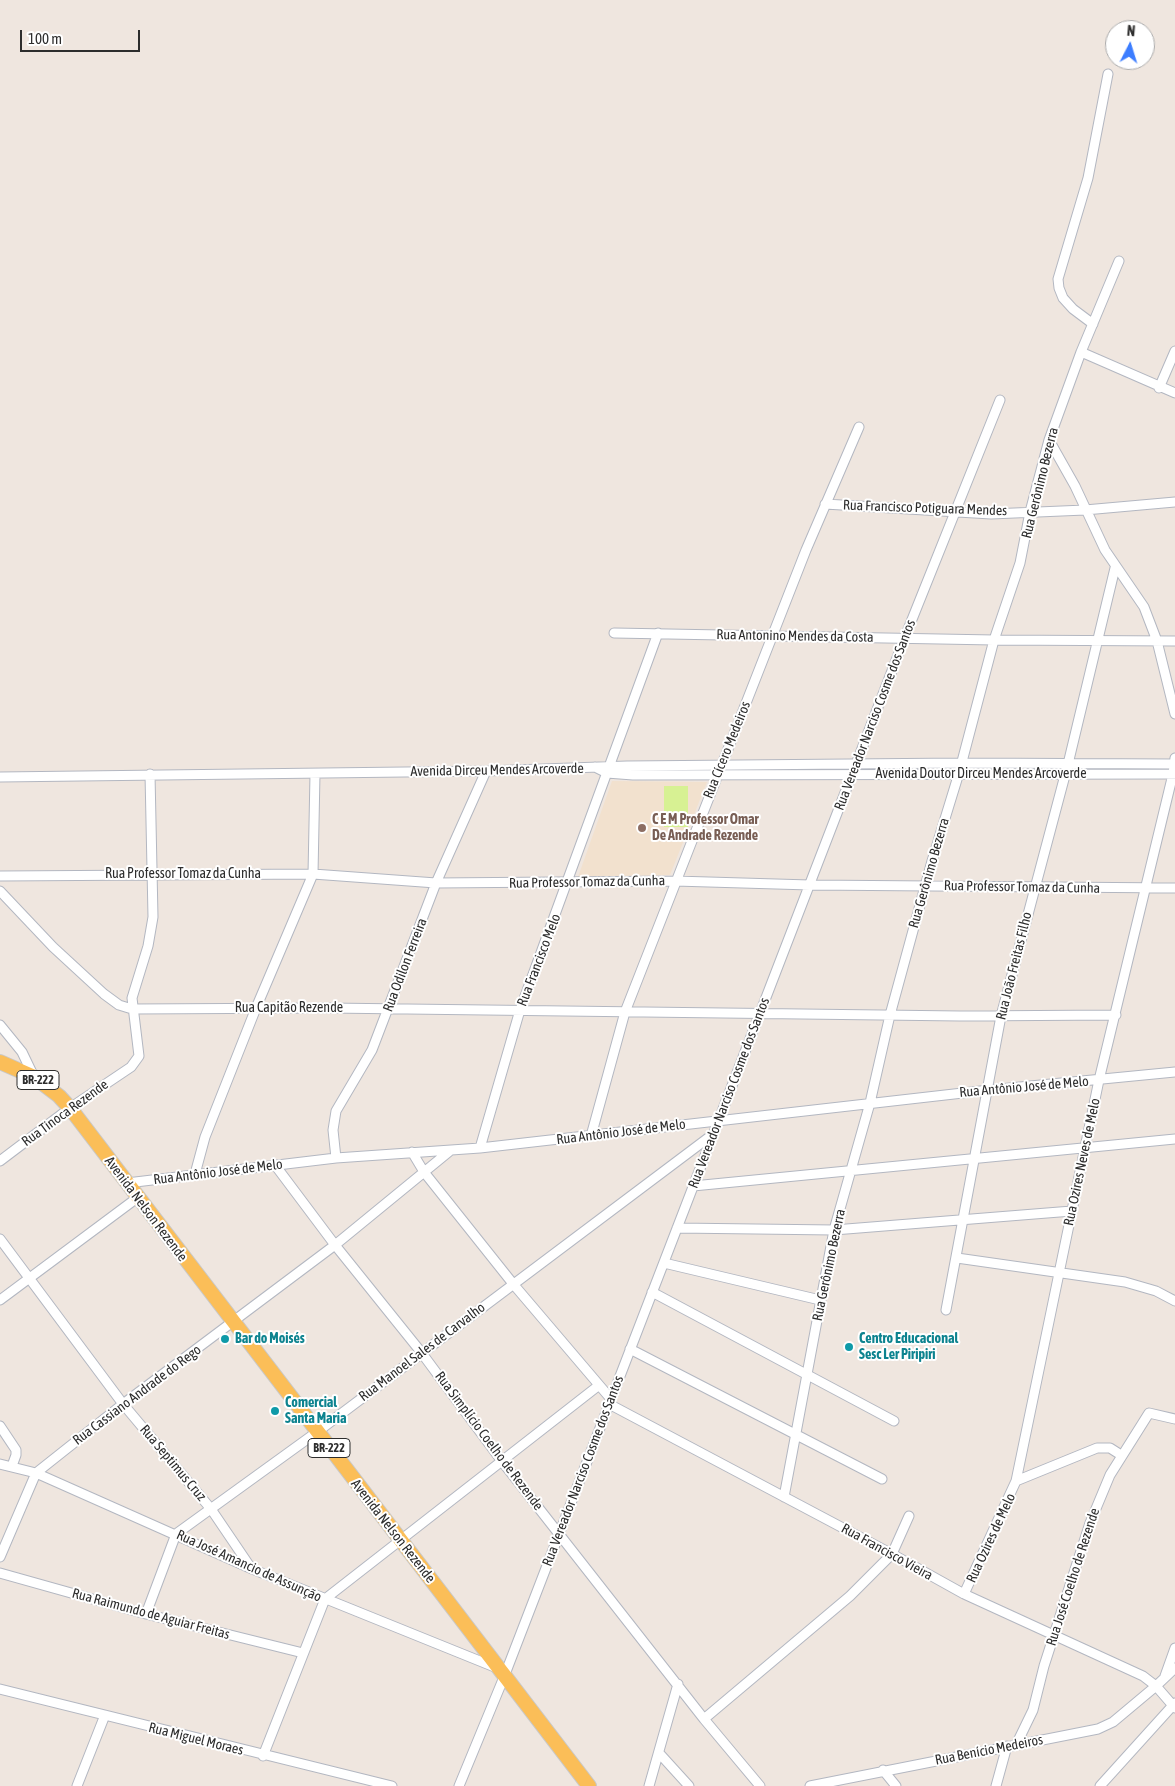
<!DOCTYPE html>
<html>
<head>
<meta charset="utf-8">
<style>
  body { margin:0 }
  #map { position:relative; width:1175px; height:1786px; overflow:hidden; background:#efe6df; font-family:"Asap Condensed",sans-serif }
  canvas { display:block }
  .north { position:absolute; left:1105px; top:20px; width:50px; height:50px; box-sizing:border-box; background:#fff; border:1px solid #ababab; border-radius:50%; rotate:5deg; font-size:14px; font-weight:700; line-height:20px; text-align:center; color:#2d2d2d }
  .north::after { content:''; display:block; margin:auto; width:18px; height:22px; background:#3c7dff; clip-path:polygon(50% 0,100% 100%,50% 72%,0 100%) }
  .scale { position:absolute; left:20px; top:30px; width:120px; height:22px; box-sizing:border-box; border:2px solid #2d2d2d; border-top:0; padding-left:6px; font-size:15px; line-height:18px; white-space:nowrap; color:#2d2d2d; -webkit-text-stroke:4px #fff; paint-order:stroke }
</style>
</head>
<body>
<div id="map">
<canvas width="1175" height="1786"></canvas>
<div class="north">N</div>
<div class="scale">100 m</div>
</div>
<script>
const ctx = document.querySelector('canvas').getContext('2d');
ctx.lineJoin = 'round';
function fillPath(path, color) { ctx.fillStyle = color; ctx.fill(path, 'evenodd'); }
const toPath = rows => new Path2D(rows.map(r => 'M' + r).join(''));
function trace(path, color, width, dash) { ctx.strokeStyle = color; ctx.lineWidth = width; ctx.lineCap = dash ? 'butt' : 'round'; ctx.setLineDash(dash || []); ctx.stroke(path); }
function drawText(font, color, halo, rows, align = 'center') {
  ctx.font = font + ' "Asap Condensed",sans-serif'; ctx.lineWidth = 4; ctx.setLineDash([]); ctx.textBaseline = 'middle'; ctx.strokeStyle = halo; ctx.fillStyle = color; for (const [text, x, y, turn = 0] of rows) {
    ctx.save(); ctx.translate(x, y); ctx.rotate((+turn || 0) * Math.PI / 180); ctx.textAlign = isNaN(turn) ? turn : align; if (halo) ctx.strokeText(text, 0, 0); ctx.fillText(text, 0, 0); ctx.restore();
  }
}
fillPath(toPath([
  [612,781,707,782,670,875,578,877]
]), '#f2e1ce');
fillPath(toPath([
  [664,786,688,786,688,827,664,827]
]), '#d7f193');
const street = toPath([
  [1093,324,1073,309,1063,298,1059,288,1058,279,1088,178,1108,74],
  [1081,352,1175,393],
  [1159,388,1175,351],
  [1049,440,1075,486,1105,550,1144,607,1157,641,1175,714],
  [825,504,991,514,1085,510,1175,502],
  [614,633,994,640,1175,641],
  [595,767,607,773,633,775,1175,774],
  [0,777,486,771,627,766,961,763,1175,764],
  [0,876,313,874,436,883,675,881,810,885,1175,888],
  [0,891,53,947,104,994,119,1005,132,1009,328,1008,960,1016,1116,1015],
  [0,1025,22,1052,34,1077],
  [591,1136,625,1012,806,550,859,427],
  [480,1148,520,1010,658,633],
  [412,1152,424,1172,514,1285,611,1399],
  [336,1158,333,1130,336,1111,372,1050,436,883,486,771],
  [0,1161,70,1108,131,1067,139,1056,132,998,148,946,153,917,150,774],
  [275,1165,335,1245,421,1352,501,1460,704,1719,760,1786],
  [195,1174,205,1137,256,1008,313,874,315,774],
  [127,1183,336,1158,480,1148,989,1090,1175,1072],
  [693,1186,1175,1139],
  [677,1228,834,1230,1072,1211],
  [0,1239,123,1404,211,1509,251,1568],
  [957,1258,1125,1282,1156,1291,1175,1301],
  [664,1263,820,1300],
  [652,1292,894,1421],
  [0,1300,137,1198],
  [946,1310,1001,1016,1068,764,1115,568],
  [630,1349,882,1479],
  [609,1404,892,1554,964,1594,1143,1676,1156,1686,1175,1708],
  [0,1426,16,1450,16,1455,12,1466],
  [0,1464,36,1473,252,1569,497,1668],
  [1016,1481,1097,1448,1110,1448,1121,1455],
  [784,1497,834,1230,870,1103,890,1015,932,861,959,773,994,640,1020,563,1030,512,1049,440,1081,352,1119,261],
  [0,1557,36,1473,123,1404,335,1245,451,1150],
  [0,1573,146,1614,303,1653],
  [964,1594,1016,1481,1099,1080,1173,774,1175,758],
  [146,1614,176,1534,317,1432,712,1135],
  [1165,1676,1175,1648],
  [0,1689,392,1786],
  [704,1719,850,1596,892,1554,909,1516],
  [1017,1743,1033,1710,1044,1666,1090,1523,1110,1475,1149,1413,1175,1419],
  [659,1753,689,1786],
  [263,1756,325,1599,598,1386],
  [883,1770,896,1786],
  [77,1786,105,1715],
  [459,1786,504,1677,905,637,1000,400],
  [649,1786,678,1684],
  [810,1786,1098,1729,1113,1722,1156,1686,1175,1668],
  [996,1786,1007,1746],
  [1100,1786,1175,1703]
]);
const primary = toPath([
  [0,1062,34,1077,59,1096,70,1108,589,1786]
]);
trace(street, '#b3b7c1', 11);
trace(primary, '#c8c8c8', 16);
trace(street, '#fff', 9);
trace(primary, '#fbbe58', 14);
for (const [x, y, r, color] of [
  [642,828,5,"#8d6e63"],
  [225,1339,5,"#0f9aa8"],
  [849,1347,5,"#0f9aa8"],
  [275,1411,5,"#0f9aa8"]
]) { const dot = new Path2D(); dot.arc(x, y, r, 0, 2 * Math.PI); ctx.fillStyle = color; ctx.fill(dot); trace(dot, '#fff', 2); }
for (const [x, y, w] of [
  [38,1080,42],
  [329,1448,42]
]) { const box = new Path2D(); box.roundRect(x - w / 2, y - 9.5, w, 19, 4); ctx.fillStyle = '#fff'; ctx.fill(box); trace(box, '#2d2d2d', 1); }
drawText('bold 12px', '#2d2d2d', null, [
  ["BR-222",38,1080],
  ["BR-222",329,1448]
]);
drawText('14px', '#2d2d2d', '#fff', [
  ["Rua Gerônimo Bezerra",1040,483,-76],
  ["Rua Francisco Potiguara Mendes",925,508,2],
  ["Rua Antonino Mendes da Costa",795,636,1],
  ["Rua Vereador Narciso Cosme dos Santos",875,715,-69],
  ["Rua Cícero Medeiros",727,750,-68],
  ["Avenida Dirceu Mendes Arcoverde",497,770,-1],
  ["Avenida Doutor Dirceu Mendes Arcoverde",981,774],
  ["Rua Gerônimo Bezerra",929,873,-74],
  ["Rua Professor Tomaz da Cunha",183,874],
  ["Rua Professor Tomaz da Cunha",587,882,-1],
  ["Rua Professor Tomaz da Cunha",1022,887,1],
  ["Rua Francisco Melo",539,960,-69],
  ["Rua Odilon Ferreira",405,965,-69],
  ["Rua João Freitas Filho",1014,966,-76],
  ["Rua Capitão Rezende",289,1008],
  ["Rua Antônio José de Melo",1024,1087,-5],
  ["Rua Vereador Narciso Cosme dos Santos",729,1093,-69],
  ["Rua Tinoca Rezende",65,1113,-36],
  ["Rua Antônio José de Melo",621,1132,-7],
  ["Rua Ozires Neves de Melo",1082,1162,-78],
  ["Rua Antônio José de Melo",218,1172,-7],
  ["Avenida Nelson Rezende",146,1209,53],
  ["Rua Gerônimo Bezerra",829,1265,-78],
  ["Rua Manoel Sales de Carvalho",422,1352,-37],
  ["Rua Cassiano Andrade do Rego",137,1395,-37],
  ["Rua Simplício Coelho de Rezende",489,1441,53],
  ["Rua Septimus Cruz",173,1463,50],
  ["Rua Vereador Narciso Cosme dos Santos",583,1471,-69],
  ["Avenida Nelson Rezende",393,1531,52],
  ["Rua Ozires de Melo",991,1538,-65],
  ["Rua Francisco Vieira",887,1552,29],
  ["Rua José Amancio de Assunção",249,1566,24],
  ["Rua José Coelho de Rezende",1073,1577,-72],
  ["Rua Raimundo de Aguiar Freitas",151,1614,15],
  ["Rua Miguel Moraes",196,1739,14],
  ["Rua Benício Medeiros",989,1750,-11]
]);
drawText('bold 14px', '#785e54', '#fff', [
  ["C E M Professor Omar",652,820],
  ["De Andrade Rezende",652,836]
], 'left');
drawText('bold 14px', '#0d838f', '#fff', [
  ["Bar do Moisés",235,1339],
  ["Centro Educacional",859,1339],
  ["Sesc Ler Piripiri",859,1355],
  ["Comercial",285,1403],
  ["Santa Maria",285,1419]
], 'left');
</script>
</body>
</html>
